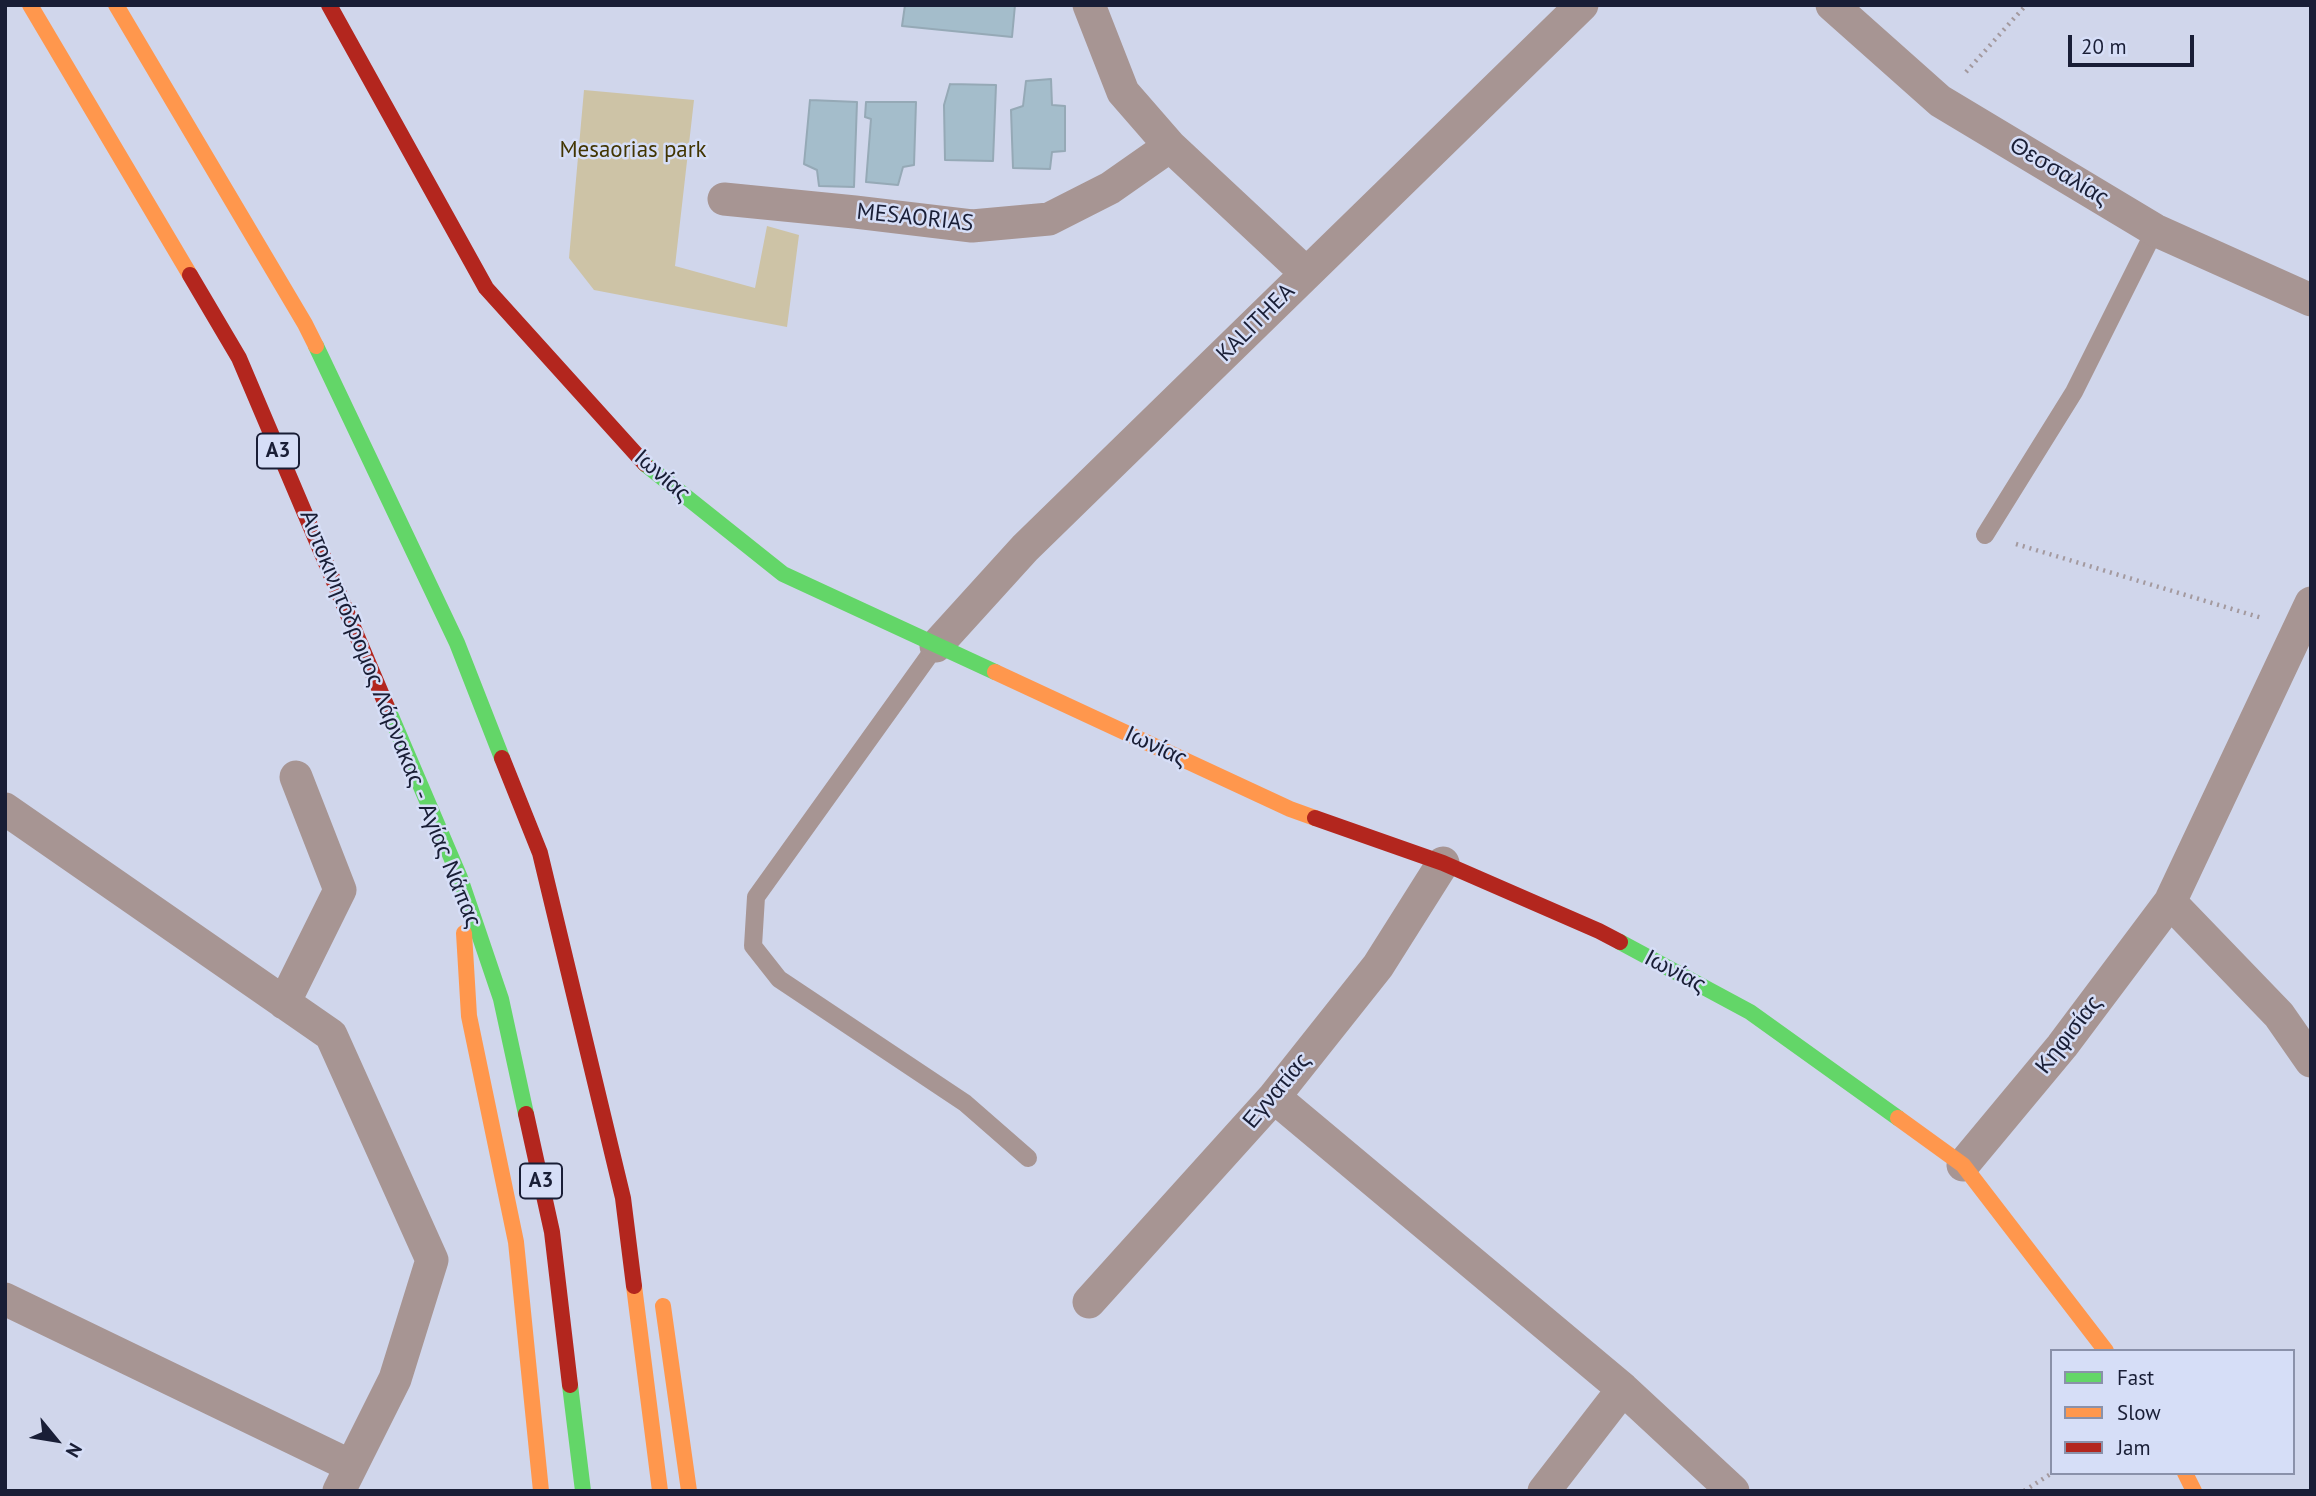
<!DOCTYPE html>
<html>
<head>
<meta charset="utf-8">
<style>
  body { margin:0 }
  #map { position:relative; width:2316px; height:1496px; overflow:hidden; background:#d0d6eb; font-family:"PT Sans",sans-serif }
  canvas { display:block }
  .frame { position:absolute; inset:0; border:7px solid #191e36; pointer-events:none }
  .legend { position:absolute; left:2050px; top:1349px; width:245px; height:126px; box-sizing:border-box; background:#d6def7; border:2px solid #8a91aa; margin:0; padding:9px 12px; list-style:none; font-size:21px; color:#191e36 }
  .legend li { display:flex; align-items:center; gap:14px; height:35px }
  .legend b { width:35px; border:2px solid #8a91aa }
  .north { position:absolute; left:21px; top:1405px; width:70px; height:70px; -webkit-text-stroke:5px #d6def7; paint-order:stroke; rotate:120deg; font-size:19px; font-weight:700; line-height:28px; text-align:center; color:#191e36 }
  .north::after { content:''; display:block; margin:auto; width:24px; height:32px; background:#191e36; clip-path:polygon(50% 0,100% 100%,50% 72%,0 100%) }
  .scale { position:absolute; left:2068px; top:35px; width:126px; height:32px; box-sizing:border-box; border:4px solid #191e36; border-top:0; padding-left:9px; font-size:21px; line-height:24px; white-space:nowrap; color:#191e36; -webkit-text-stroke:5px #d6def7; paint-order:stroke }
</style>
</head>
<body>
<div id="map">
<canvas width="2316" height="1496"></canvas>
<div class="frame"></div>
<ul class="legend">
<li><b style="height:9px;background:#63d668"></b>Fast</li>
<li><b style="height:9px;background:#ff974d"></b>Slow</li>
<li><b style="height:9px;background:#b3261e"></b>Jam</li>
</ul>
<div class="north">N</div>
<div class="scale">20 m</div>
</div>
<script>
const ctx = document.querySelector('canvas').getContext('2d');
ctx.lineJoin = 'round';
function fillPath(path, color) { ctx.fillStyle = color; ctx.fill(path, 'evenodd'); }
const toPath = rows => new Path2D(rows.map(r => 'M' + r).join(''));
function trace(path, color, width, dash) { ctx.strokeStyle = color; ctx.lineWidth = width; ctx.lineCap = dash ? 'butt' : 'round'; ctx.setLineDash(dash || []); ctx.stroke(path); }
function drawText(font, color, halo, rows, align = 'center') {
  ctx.font = font + ' "PT Sans",sans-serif'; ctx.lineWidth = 5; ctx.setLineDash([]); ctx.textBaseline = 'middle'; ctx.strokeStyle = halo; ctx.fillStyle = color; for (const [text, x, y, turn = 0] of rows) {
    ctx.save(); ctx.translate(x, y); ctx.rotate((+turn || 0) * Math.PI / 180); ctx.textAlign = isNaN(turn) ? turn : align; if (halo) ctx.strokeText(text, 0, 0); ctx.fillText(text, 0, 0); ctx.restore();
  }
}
fillPath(toPath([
  [584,90,694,100,675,266,755,288,767,226,799,235,787,327,594,290,569,258]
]), '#cdc3a6');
const building = toPath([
  [905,5,1015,5,1012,37,902,26,905,5],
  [1051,79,1052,105,1065,106,1065,151,1052,152,1050,169,1013,168,1011,110,1023,106,1026,81,1051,79],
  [950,84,996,85,993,161,945,160,944,105,950,84],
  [810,100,857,102,854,187,819,186,817,170,804,164,810,100],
  [866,102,916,102,914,165,903,167,898,185,866,182,871,119,865,117,866,102]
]);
fillPath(building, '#a4bdcb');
trace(building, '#95a9b6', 2);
trace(toPath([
  [1966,72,2026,5],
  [2016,544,2262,618],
  [2024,1491,2052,1473]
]), '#a3999e', 4.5, [2, 5]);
trace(toPath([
  [1985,535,2074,392,2155,230],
  [936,646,756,897,753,946,779,979,965,1103,1028,1158]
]), '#a79593', 18);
trace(toPath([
  [1089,5,1123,92,1170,146,1306,273],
  [1832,5,1940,101,2155,230,2311,300],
  [724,199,855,212,972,226,1049,219,1110,188,1170,146],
  [936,646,1025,548,1582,5],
  [5,809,331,1035,432,1260,395,1379,339,1491],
  [2170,902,2279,1015,2311,1061],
  [284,1003,340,890,296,777],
  [1274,1097,1623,1389,1733,1491],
  [1963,1165,2062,1046,2170,902,2311,603],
  [5,1299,351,1466],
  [1089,1302,1274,1097,1378,966,1443,863],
  [1544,1491,1623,1389]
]), '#a79593', 33);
trace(toPath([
  [316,346,457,643,502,758],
  [645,464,783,574,995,672],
  [387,707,460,878,501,999,526,1114],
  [1620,942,1750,1012,1898,1118],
  [570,1385,583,1491]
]), '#63d668', 16);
trace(toPath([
  [30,5,190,275],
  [116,5,305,324,316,346],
  [995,672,1290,809,1315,818],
  [464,933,469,1016,516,1242,541,1491],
  [1898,1118,1963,1165,2106,1351],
  [634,1286,660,1491],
  [663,1306,689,1491],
  [2185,1473,2194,1491]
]), '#ff974d', 16);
trace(toPath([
  [329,5,486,288,645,464],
  [190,275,239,358,387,707],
  [502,758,540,853,623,1198,634,1286],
  [1315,818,1443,863,1599,931,1620,942],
  [526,1114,552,1232,570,1385]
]), '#b3261e', 16);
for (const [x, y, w] of [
  [278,451,42],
  [541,1181,42]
]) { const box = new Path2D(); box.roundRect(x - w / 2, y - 17.5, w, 35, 5); ctx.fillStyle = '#d6def7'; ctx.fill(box); trace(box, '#191e36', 2); }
drawText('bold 21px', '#191e36', null, [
  ["A3",278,451],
  ["A3",541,1181]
]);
drawText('23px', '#423502', '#d6def7', [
  ["Mesaorias park",633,150]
]);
drawText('23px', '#191e36', '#d6def7', [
  ["Θεσσαλίας",2059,172,31],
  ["MESAORIAS",915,218,6],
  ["KALITHEA",1256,323,-45],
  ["Ιωνίας",662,476,41],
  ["Αυτοκινητόδρομος Λάρνακας - Αγίας Νάπας",390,719,68],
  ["Ιωνίας",1156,747,25],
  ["Ιωνίας",1675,972,28],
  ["Κηφισίας",2069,1035,-52],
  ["Εγνατίας",1277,1091,-50]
]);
</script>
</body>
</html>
